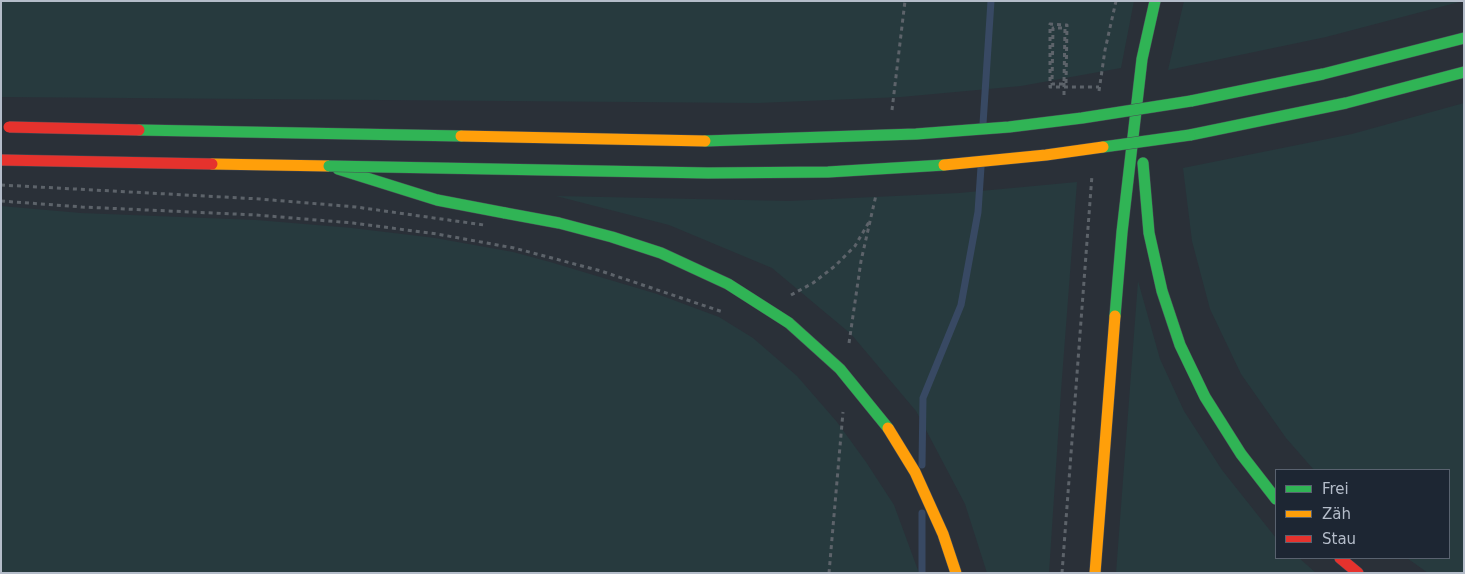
<!DOCTYPE html>
<html>
<head>
<meta charset="utf-8">
<style>
  body { margin:0 }
  #map { position:relative; width:1465px; height:574px; overflow:hidden; background:#2a3038; font-family:"DejaVu Sans",sans-serif }
  canvas { display:block }
  .frame { position:absolute; inset:0; border:2px solid #b4bcc9; pointer-events:none }
  .legend { position:absolute; left:1275px; top:469px; width:175px; height:90px; box-sizing:border-box; background:#1d2633; border:1px solid #59626f; margin:0; padding:6px 9px; list-style:none; font-size:15px; color:#b4bcc9 }
  .legend li { display:flex; align-items:center; gap:10px; height:25px }
  .legend b { width:25px; border:1px solid #59626f }
</style>
</head>
<body>
<div id="map">
<canvas width="1465" height="574"></canvas>
<div class="frame"></div>
<ul class="legend">
<li><b style="height:6px;background:#30b455"></b>Frei</li>
<li><b style="height:6px;background:#ff9f0a"></b>Zäh</li>
<li><b style="height:6px;background:#e5322d"></b>Stau</li>
</ul>
</div>
<script>
const ctx = document.querySelector('canvas').getContext('2d');
ctx.lineJoin = 'round';
function fillPath(path, color) { ctx.fillStyle = color; ctx.fill(path, 'evenodd'); }
const toPath = rows => new Path2D(rows.map(r => 'M' + r).join(''));
function trace(path, color, width, dash) { ctx.strokeStyle = color; ctx.lineWidth = width; ctx.lineCap = dash ? 'butt' : 'round'; ctx.setLineDash(dash || []); ctx.stroke(path); }
fillPath(toPath([
  [1,1,1134,1,1121,68,1021,86,901,97,757,103,1,97],
  [1184,1,1463,1,1326,37,1168,70],
  [1464,103,1464,573,1428,573,1407,558,1449,558,1449,470,1314,470,1286,438,1241,374,1210,309,1192,241,1183,168,1352,134],
  [1077,182,1061,391,1049,573,987,573,965,504,916,411,851,334,772,268,669,225,556,196,789,201,959,193],
  [1,206,81,213,256,220,352,228,435,238,513,252,550,262,657,294,719,317,753,338,797,376,837,422,866,462,894,505,919,573,1,573],
  [1138,281,1160,359,1184,411,1222,470,1276,538,1276,558,1299,558,1316,573,1116,573]
]), '#273a3e');
trace(toPath([
  [983,124,991,1],
  [922,465,923,398,961,305,978,212,981,167],
  [922,573,922,513]
]), '#384963', 7);
const fast = toPath([
  [1191,101,1323,74,1464,38],
  [1190,135,1346,103,1464,72],
  [1143,163,1149,233,1162,291,1180,345,1205,397,1241,454,1276,499],
  [338,169,437,200,505,213],
  [1115,316,1122,232,1142,59,1155,1]
]);
const slow = toPath([
  [212,164,329,166],
  [1095,573,1115,316]
]);
const jam = toPath([
  [1,160,212,164],
  [1340,558,1358,573]
]);
trace(fast, '#484c55', 12);
trace(slow, '#484c55', 12);
trace(jam, '#484c55', 12);
trace(toPath([
  [1099,91,1105,50,1116,1],
  [1064,95,1064,81],
  [892,110,905,1],
  [1,201,82,207,256,215,353,223,437,234,514,248,601,271,723,312],
  [791,295,813,283,835,266,855,246,869,222],
  [849,343,861,261,876,195],
  [829,573,843,412],
  [1062,573,1092,175]
]), '#5d636a', 3, [4, 4]);
trace(fast, '#30b455', 11);
trace(slow, '#ff9f0a', 11);
trace(jam, '#e5322d', 11);
const fastBridge = toPath([
  [139,130,461,136],
  [705,141,916,134,1009,127,1082,118,1191,101],
  [1103,147,1190,135],
  [329,166,708,173,828,172,944,165],
  [505,213,559,223,612,237,661,253,728,284,789,323,840,369,888,428]
]);
const slowBridge = toPath([
  [461,136,705,141],
  [944,165,1046,155,1103,147],
  [888,428,915,472,943,534,956,573]
]);
const jamBridge = toPath([
  [9,127,139,130]
]);
trace(fastBridge, '#484c55', 12, []);
trace(slowBridge, '#484c55', 12, []);
trace(jamBridge, '#484c55', 12, []);
trace(toPath([
  [1064,81,1065,28,1053,28,1052,84,1066,84,1067,25,1050,24,1050,87,1099,87],
  [1,185,260,199,356,207,484,225]
]), '#5d636a', 3, [4, 4]);
trace(fastBridge, '#30b455', 11);
trace(slowBridge, '#ff9f0a', 11);
trace(jamBridge, '#e5322d', 11);
</script>
</body>
</html>
